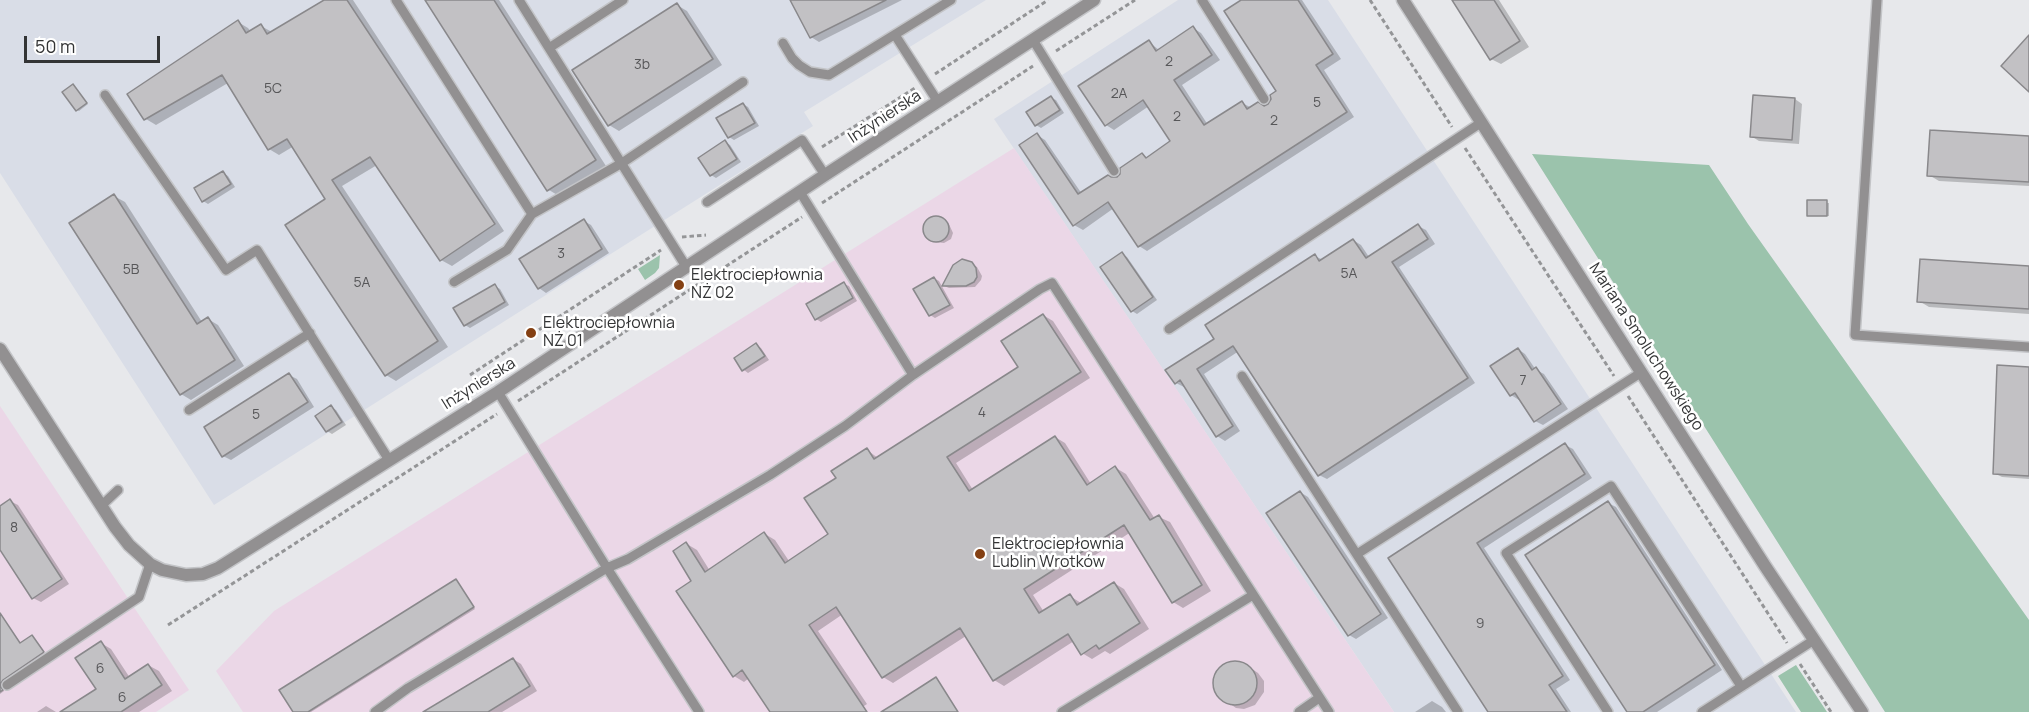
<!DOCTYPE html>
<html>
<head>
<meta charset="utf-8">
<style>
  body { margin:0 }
  #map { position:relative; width:2029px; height:712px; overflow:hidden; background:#e7e8eb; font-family:Manrope,sans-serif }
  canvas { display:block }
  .scale { position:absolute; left:24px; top:36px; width:136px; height:27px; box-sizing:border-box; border:3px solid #333435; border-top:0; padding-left:8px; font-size:18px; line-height:21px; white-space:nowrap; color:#333435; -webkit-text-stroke:4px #fff; paint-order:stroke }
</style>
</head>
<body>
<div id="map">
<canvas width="2029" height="712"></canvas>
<div class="scale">50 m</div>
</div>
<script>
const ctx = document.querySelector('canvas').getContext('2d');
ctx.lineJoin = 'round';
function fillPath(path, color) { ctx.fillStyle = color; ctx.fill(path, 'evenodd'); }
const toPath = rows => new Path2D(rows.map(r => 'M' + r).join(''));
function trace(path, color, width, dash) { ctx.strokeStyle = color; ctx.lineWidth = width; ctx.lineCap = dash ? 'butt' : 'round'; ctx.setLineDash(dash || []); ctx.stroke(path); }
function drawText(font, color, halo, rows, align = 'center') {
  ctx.font = font + ' Manrope,sans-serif'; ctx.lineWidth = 5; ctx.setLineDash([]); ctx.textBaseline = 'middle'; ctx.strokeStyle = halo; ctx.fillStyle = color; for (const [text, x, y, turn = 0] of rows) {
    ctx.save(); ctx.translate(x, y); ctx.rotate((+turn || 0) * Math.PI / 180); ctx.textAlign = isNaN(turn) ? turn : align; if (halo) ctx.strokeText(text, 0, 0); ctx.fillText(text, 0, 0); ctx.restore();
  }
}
fillPath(toPath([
  [0,0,986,0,804,112,813,126,214,505,0,173],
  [1178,0,1328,0,1796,712,1394,712,994,119]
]), '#d9dde7');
fillPath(toPath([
  [1014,148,1394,712,243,712,216,671,274,611],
  [0,406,189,690,156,712,0,712]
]), '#ebd7e7');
fillPath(toPath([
  [1532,154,1709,165,1748,224,2029,620,2029,712,1885,712],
  [660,255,659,268,655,273,645,280,638,269],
  [1796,665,1827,712,1801,712,1778,676]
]), '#9bc3ac');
fillPath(toPath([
  [327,0,353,0,504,231,452,266,441,260,377,165,342,186,448,347,396,381,386,375,327,200,294,146,279,155,269,149,228,83,156,125,146,119,238,22,248,28,251,32,261,26,272,32],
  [427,0,499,0,606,166,559,196,549,190],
  [792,0,902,0,819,42,811,37],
  [1244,0,1302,0,1341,59,1324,70,1354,117,1147,251,1139,246,1114,208,1083,230,1074,225,1021,146,1037,135,1045,140,1082,194,1118,178,1142,155,1148,158,1172,142,1149,106,1114,130,1106,125,1149,42,1159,50,1193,28,1201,33,1220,60,1182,85,1208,125,1242,103,1250,107,1269,106,1278,91],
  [1454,0,1499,0,1529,47,1501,64,1491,59],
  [677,5,687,11,722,65,619,131,609,125],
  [73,85,88,104,79,111,77,110],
  [1051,98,1056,100,1064,113,1041,128,1036,125],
  [1795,99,1802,104,1799,144,1759,141,1751,136],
  [743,104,748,107,759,126,734,140,729,137,718,119],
  [2029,137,2029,186,1939,181,1929,175],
  [725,142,730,145,741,162,716,178,711,175],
  [223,173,228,176,235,187,208,204,203,201],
  [114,196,125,202,202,322,208,319,218,325,244,366,191,400,181,394],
  [1808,202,1829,203,1829,216,1810,216],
  [934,217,948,222,953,233,951,239,944,243,935,242,925,232,926,223],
  [584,221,591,225,609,253,546,293,539,288],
  [1418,226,1426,230,1435,244,1399,267,1475,383,1327,479,1319,475,1239,351,1204,374,1240,431,1225,441,1217,436,1186,386,1184,387,1176,383,1216,339,1315,256,1323,260,1353,240,1361,245,1369,257],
  [1122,254,1127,257,1157,300,1137,314,1132,311],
  [967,261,977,267,982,276,981,280,975,287,949,288,944,286],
  [2029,268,2029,314,1929,307,1919,301],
  [934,278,939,281,954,308,935,318,930,315],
  [844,284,849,286,857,301,821,322,816,319],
  [495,286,500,289,509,305,470,328,465,325],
  [1043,315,1053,321,1090,378,956,463,973,490,1055,437,1065,443,1091,484,1116,468,1126,474,1155,519,1159,517,1170,522,1211,591,1183,608,1173,602,1131,532,1033,595,1044,612,1070,596,1081,603,1114,583,1124,589,1149,629,1110,654,1105,651,1092,659,1082,653,1074,641,1004,686,994,680,966,636,893,683,883,677,843,614,818,631,867,704,855,712,772,712,749,678,744,682,734,676,693,582,687,544,697,550,710,571,765,534,775,540,789,561,830,535,838,479,867,450,878,458,1020,368],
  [756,345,761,348,769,360,748,373,744,370],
  [1518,349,1525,354,1536,370,1544,374,1568,409,1543,425,1535,421,1521,399,1519,400,1511,395],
  [2029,368,2029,479,2002,477,1994,473],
  [289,375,297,379,314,407,231,460,223,456],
  [331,407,336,410,346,425,332,434,327,431],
  [1565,445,1573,449,1592,478,1484,548,1570,680,1556,689,1571,712,1490,712,1390,558],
  [1300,492,1308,497,1388,618,1356,639,1349,635],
  [10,501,18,505,69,584,41,602,33,598,0,547,0,508],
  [1608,503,1616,507,1722,670,1657,712,1629,712],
  [456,581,475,609,311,712,295,712],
  [0,613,21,644,32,636,45,654,5,680,2,687,4,691,0,694],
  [101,643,111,649,130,678,148,665,159,671,172,691,139,712,63,712,98,689],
  [513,659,521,664,537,691,502,712,435,712],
  [1230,662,1243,664,1252,669,1258,673,1264,681,1264,692,1255,705,1244,709,1236,708,1217,695,1214,685,1215,675,1222,665],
  [1432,701,1442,707,1446,712,1415,712],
  [46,706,56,712,37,712]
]), '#0003');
const building = toPath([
  [324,0,347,0,495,224,440,261,370,157,332,180,438,341,385,376,285,225,325,199,287,139,268,150,222,75,144,120,127,94,238,20,246,33,261,24,267,34,324,0],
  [425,0,494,0,596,160,547,191,425,0],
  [790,0,886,0,810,38,790,0],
  [1241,0,1298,0,1333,54,1316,65,1347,112,1138,247,1108,202,1073,226,1019,145,1037,133,1078,194,1108,175,1111,177,1117,177,1120,174,1120,168,1142,153,1146,158,1170,141,1143,100,1105,126,1078,86,1149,40,1156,51,1193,26,1212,55,1174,80,1204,125,1242,101,1247,109,1258,102,1264,106,1268,104,1271,99,1270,95,1276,91,1224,11,1241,0],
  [1452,0,1494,0,1520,41,1490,60,1452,0],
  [677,3,713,59,608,126,572,70,677,3],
  [2029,35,2029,92,2001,66,2029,35],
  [73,84,87,103,76,111,62,92,73,84],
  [1753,95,1795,98,1792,140,1750,137,1753,95],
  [1051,96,1060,110,1035,126,1026,112,1051,96],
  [743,103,755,123,728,138,716,118,743,103],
  [1930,130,2029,136,2029,182,1927,176,1930,130],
  [725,140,737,159,710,176,698,158,725,140],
  [223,171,231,184,202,202,194,188,223,171],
  [114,194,197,324,208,317,235,360,180,395,69,223,114,194],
  [1807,200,1827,200,1827,216,1807,216,1807,200],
  '923 229a13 13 0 1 1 26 0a13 13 0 1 1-26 0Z',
  [584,219,602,249,538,289,519,259,584,219],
  [1418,224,1428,239,1392,262,1468,378,1318,476,1233,346,1197,369,1233,426,1216,437,1180,380,1175,384,1165,370,1214,339,1205,325,1315,254,1319,261,1353,239,1366,258,1418,224],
  [1122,252,1153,297,1131,312,1100,267,1122,252],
  [962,259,972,262,976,268,977,277,974,282,966,286,942,286,953,265,962,259],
  [1920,259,2029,266,2029,309,1917,302,1920,259],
  [934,277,950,305,929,316,913,289,934,277],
  [844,282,853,298,815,320,806,304,844,282],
  [495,284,505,302,464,326,453,308,495,284],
  [1043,314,1081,372,947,457,969,491,1055,436,1087,485,1115,466,1150,520,1159,515,1202,585,1172,603,1124,525,1024,589,1039,613,1070,594,1077,605,1114,582,1140,623,1099,649,1096,645,1081,655,1068,634,993,681,960,628,882,678,836,607,809,625,867,712,770,712,742,670,733,677,676,591,691,581,673,551,686,542,705,572,764,532,785,563,828,534,804,498,836,478,831,471,867,448,874,459,1018,367,1001,341,1043,314],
  [756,343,765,356,742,371,734,358,756,343],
  [1518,348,1532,370,1536,367,1561,404,1534,422,1515,393,1510,396,1490,366,1518,348],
  [1997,365,2029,367,2029,476,1993,474,1997,365],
  [289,373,308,402,222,457,204,427,289,373],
  [331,405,342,422,326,432,315,416,331,405],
  [1565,443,1585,474,1477,543,1563,676,1549,685,1567,712,1488,712,1388,558,1565,443],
  [1300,491,1381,614,1348,636,1266,513,1300,491],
  [10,499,62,579,32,599,0,550,0,506,10,499],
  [1608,501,1715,665,1643,712,1627,712,1525,555,1608,501],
  [456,579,474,607,308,712,293,712,279,690,456,579],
  [0,613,20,643,32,635,44,652,3,680,0,685,3,690,0,692,0,613],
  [101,641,125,679,148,664,162,685,121,712,60,712,96,689,75,658,101,641],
  [513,658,530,686,488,712,423,712,513,658],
  '1213 683a22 22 0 1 1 44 0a22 22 0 1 1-44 0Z',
  [936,677,958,712,881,712,902,699,936,677]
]);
fillPath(building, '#c2c1c4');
trace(building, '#89888b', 1.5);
const service = toPath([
  [396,0,532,214,507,250,454,282],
  [519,0,549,48],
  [623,0,549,48,687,268],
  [1202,0,1264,99],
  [1877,0,1855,335,2029,347],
  [895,35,938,102],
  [1033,40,1114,171],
  [783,43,792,58,799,65,810,72,829,75,951,0],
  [105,95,226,270,257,250,389,460],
  [800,192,913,375,1040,289,1052,283,1329,712],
  [707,202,802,140,825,175],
  [532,214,622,163,743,82],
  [1169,329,1482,122],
  [1242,376,1458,712],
  [498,392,607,568,628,559,770,475,845,426,913,375],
  [189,410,310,333],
  [101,506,118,490],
  [1357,554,1642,372],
  [7,685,139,597,150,564],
  [375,712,408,688,607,568,699,712],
  [1062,712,1253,595],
  [1299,712,1319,698],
  [1608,712,1506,553,1611,486,1741,686],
  [1702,712,1814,640]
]);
const minor = toPath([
  [0,349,115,527,129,545,150,564,162,570,186,575,203,574,218,568,498,392,825,175,1094,0]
]);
const tertiary = toPath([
  [1403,0,1765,566,1862,712]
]);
trace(service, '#c3c4c7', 12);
trace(minor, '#c3c4c7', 15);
trace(tertiary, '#c3c4c7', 15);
trace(toPath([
  [1370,0,1452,127],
  [1056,51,1135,0],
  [935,74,1048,0],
  [822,147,915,88],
  [1465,148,1614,376],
  [822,203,1033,66],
  [682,237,706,235],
  [470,375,661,250],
  [1628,396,1787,643],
  [518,401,802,217],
  [168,625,497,414],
  [1800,664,1831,712]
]), '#949597', 3, [4.5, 3]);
trace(service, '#929091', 9);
trace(minor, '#929091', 12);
trace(tertiary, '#929091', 12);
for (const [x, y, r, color] of [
  [679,285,6,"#844013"],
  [531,333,6,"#844013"],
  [980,554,6,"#844013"]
]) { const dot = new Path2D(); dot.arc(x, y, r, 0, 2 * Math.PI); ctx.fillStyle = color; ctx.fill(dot); trace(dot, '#fff', 2); }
drawText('14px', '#575759', null, [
  ["2",1169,62],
  ["3b",642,65],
  ["5C",273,89],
  ["2A",1119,94],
  ["5",1317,103],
  ["2",1177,117],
  ["2",1274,121],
  ["3",561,254],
  ["5B",131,270],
  ["5A",1349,274],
  ["5A",362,283],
  ["7",1523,381],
  ["4",982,413],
  ["5",256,415],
  ["8",14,528],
  ["9",1480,624],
  ["6",100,669],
  ["6",122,698]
]);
drawText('16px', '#333435', '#fff', [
  ["Inżynierska",885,117,-33],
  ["Mariana Smoluchowskiego",1646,347,57],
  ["Inżynierska",479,384,-32]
]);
drawText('16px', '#333435', '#fff', [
  ["Elektrociepłownia",691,276],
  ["NŻ 02",691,294],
  ["Elektrociepłownia",543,324],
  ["NŻ 01",543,342],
  ["Elektrociepłownia",992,545],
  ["Lublin Wrotków",992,563]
], 'left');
</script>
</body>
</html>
